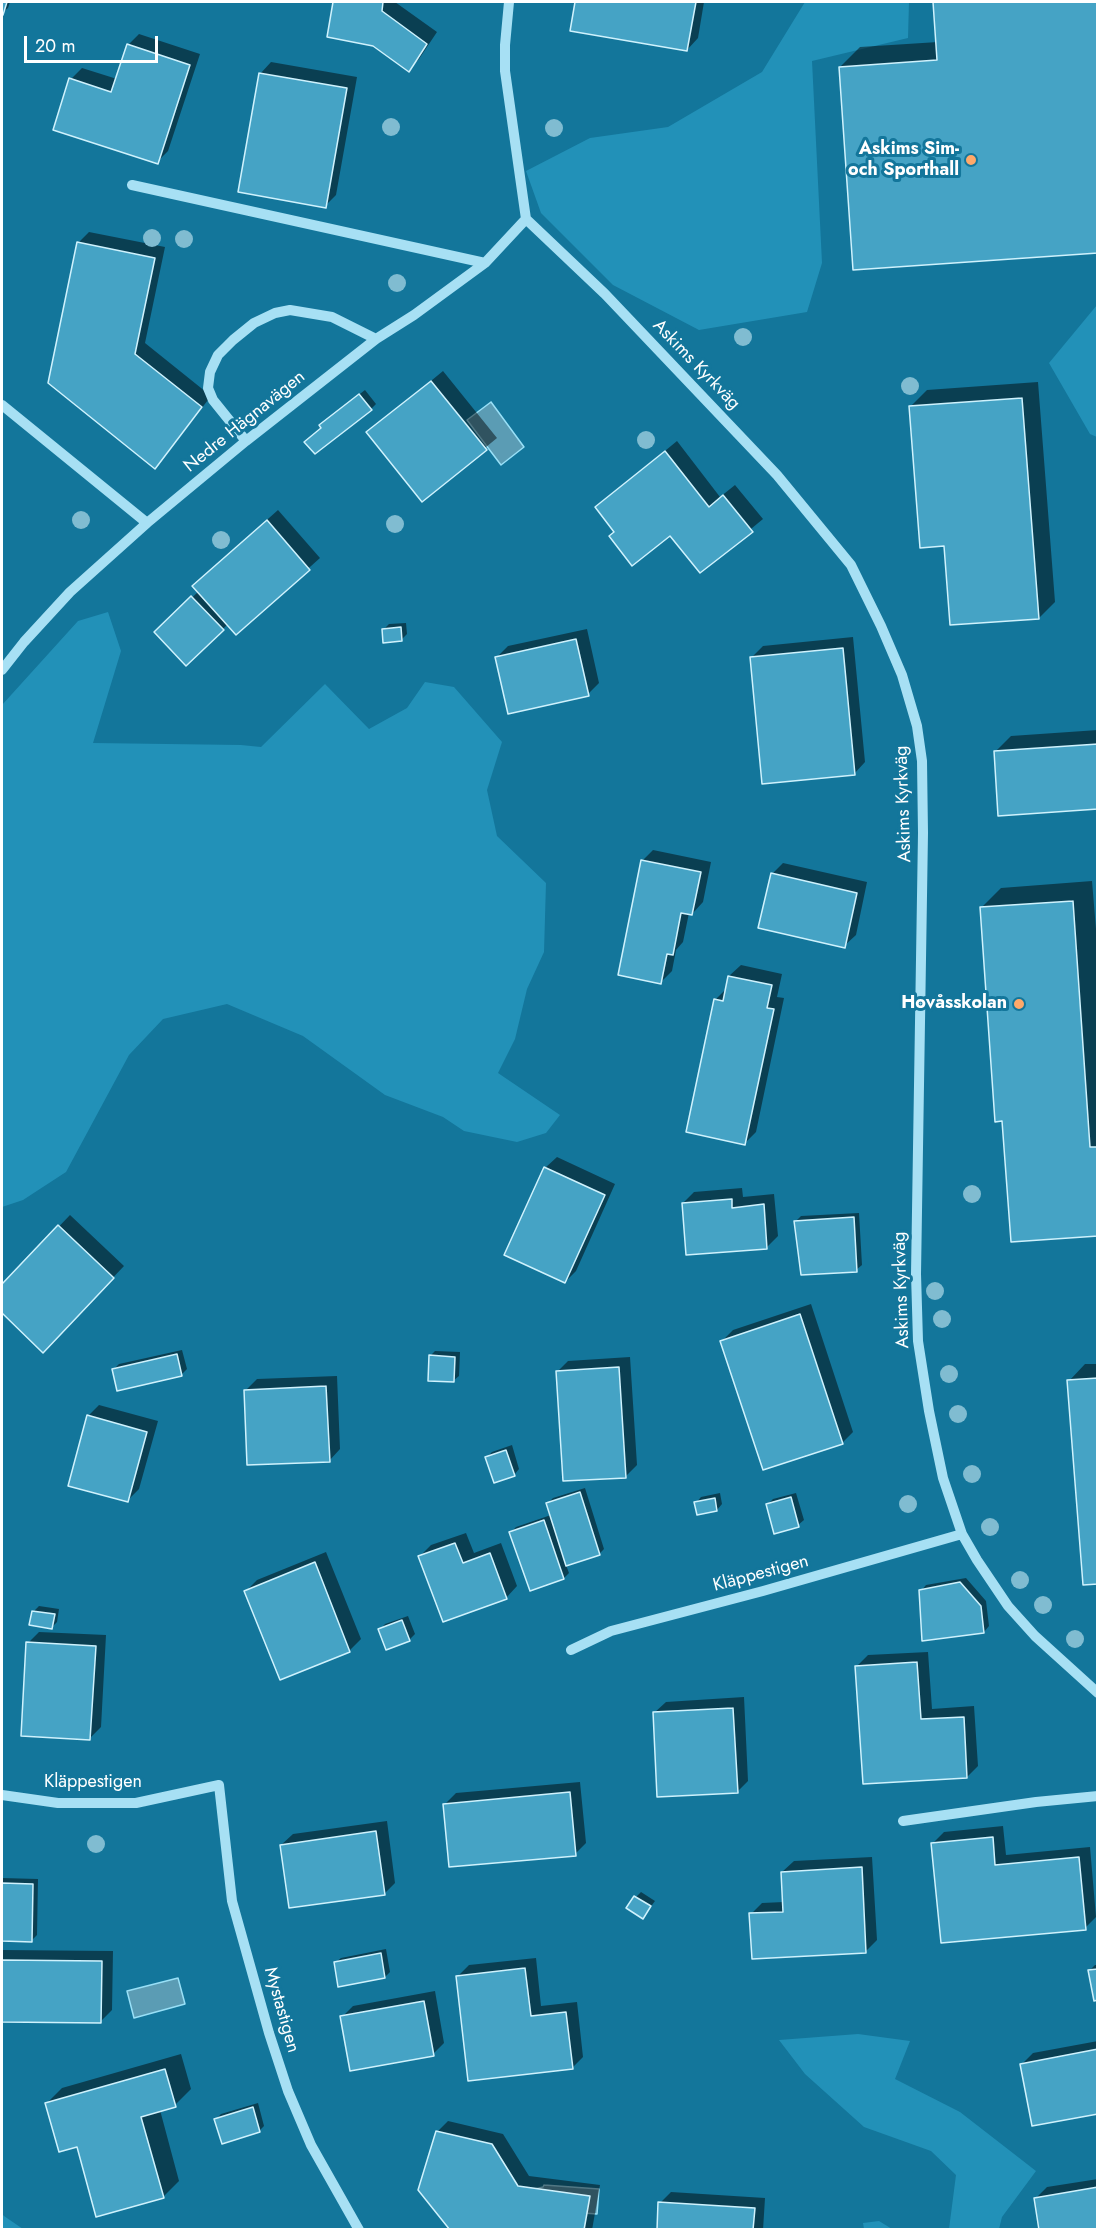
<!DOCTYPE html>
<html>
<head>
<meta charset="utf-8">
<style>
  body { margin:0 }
  #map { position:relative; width:1099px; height:2231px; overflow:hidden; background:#13769b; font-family:Jost,sans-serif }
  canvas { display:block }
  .frame { position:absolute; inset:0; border:3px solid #fff; pointer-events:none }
  .scale { position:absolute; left:24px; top:36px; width:134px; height:27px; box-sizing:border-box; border:3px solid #fff; border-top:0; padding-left:8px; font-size:18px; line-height:21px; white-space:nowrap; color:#fff; -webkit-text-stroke:4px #13769b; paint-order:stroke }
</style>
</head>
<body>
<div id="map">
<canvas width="1099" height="2231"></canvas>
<div class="frame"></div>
<div class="scale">20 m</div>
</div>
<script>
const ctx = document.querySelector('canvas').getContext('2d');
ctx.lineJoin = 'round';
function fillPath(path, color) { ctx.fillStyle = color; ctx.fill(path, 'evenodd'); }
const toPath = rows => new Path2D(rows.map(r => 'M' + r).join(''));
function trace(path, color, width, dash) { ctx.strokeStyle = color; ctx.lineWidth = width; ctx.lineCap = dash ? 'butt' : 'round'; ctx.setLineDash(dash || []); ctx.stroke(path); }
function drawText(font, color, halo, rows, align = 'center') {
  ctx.font = font + ' Jost,sans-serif'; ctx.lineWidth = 6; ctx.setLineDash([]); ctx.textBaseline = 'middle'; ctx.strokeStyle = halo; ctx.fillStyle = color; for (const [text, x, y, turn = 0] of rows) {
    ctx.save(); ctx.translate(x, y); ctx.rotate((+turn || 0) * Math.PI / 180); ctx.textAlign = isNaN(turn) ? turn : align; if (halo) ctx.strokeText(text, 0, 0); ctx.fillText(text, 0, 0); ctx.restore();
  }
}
fillPath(toPath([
  [805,2,909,2,908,38,812,61,822,263,807,312,699,330,613,285,541,213,526,171,590,138,668,127,762,72],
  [1097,305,1097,437,1090,434,1049,363],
  [108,612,121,651,93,743,241,745,261,747,325,684,369,729,407,708,425,682,454,687,502,742,487,790,497,836,546,883,544,952,527,989,515,1039,498,1073,560,1115,546,1133,517,1142,464,1131,443,1117,385,1095,303,1036,227,1004,163,1019,129,1055,66,1172,23,1200,2,1207,2,705,78,621],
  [858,2034,910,2041,895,2079,960,2112,1036,2171,1002,2217,999,2229,949,2229,956,2175,931,2151,864,2127,805,2074,779,2040],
  [2,2214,4,2216,23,2229,2,2229],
  [879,2221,892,2229,864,2229,863,2223]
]), '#2291b8');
const water = toPath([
  [491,402,524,447,501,465,467,420,491,402],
  [178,1978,185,2004,134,2018,127,1991,178,1978],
  [544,2185,599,2189,597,2214,541,2210,535,2189,543,2187,544,2185]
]);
fillPath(water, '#5b9cb4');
trace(water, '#99e0f7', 1.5);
fillPath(toPath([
  [2,2,10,2,8,8,2,13],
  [334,2,395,2,437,32,419,59,408,70,374,44,329,36],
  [577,2,704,2,698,38,687,50,572,30],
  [935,2,1098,2,1098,251,840,67,860,47,938,42],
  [139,34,200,54,168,151,157,162,71,79,82,68,117,79,128,45],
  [271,62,357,77,336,195,325,206,260,74],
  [89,232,165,247,145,343,211,396,165,456,154,467,78,243],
  [443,371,497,438,422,500,368,433],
  [1038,382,1055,602,1039,618,945,545,911,406,927,390],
  [365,390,376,404,371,409,323,428,326,420],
  [677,441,720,497,735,485,763,519,700,571,670,534,615,531,597,507],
  [278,510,320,558,236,633,228,624,187,664,156,632,199,591,205,575],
  [406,623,407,634,401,640,383,630,389,624],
  [587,629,599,683,588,694,497,657,508,646],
  [853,637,865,762,854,774,751,658,763,646],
  [1098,730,1098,808,995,752,1011,736],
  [653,850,711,862,703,902,692,914,689,913,683,942,676,950,672,971,661,982,642,861],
  [783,863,867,882,856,935,844,946,772,874],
  [1092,881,1098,953,1098,1235,1003,1119,981,908,1001,888],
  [741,965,782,974,777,997,784,998,756,1132,745,1143,715,1000,727,988,729,976],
  [557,1157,615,1184,576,1271,565,1282,545,1168],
  [742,1188,743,1197,774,1194,778,1236,767,1247,683,1203,694,1192],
  [859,1213,862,1265,856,1270,796,1221,801,1216],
  [70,1215,124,1266,43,1351,2,1311,2,1286],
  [811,1304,853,1432,842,1443,722,1341,733,1330],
  [182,1350,187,1369,182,1374,118,1389,114,1369,119,1364],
  [435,1351,460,1352,459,1376,453,1381,430,1356],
  [630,1357,637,1465,626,1476,557,1372,568,1361],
  [1085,1364,1098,1364,1098,1583,1069,1381],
  [337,1376,340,1449,329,1461,246,1390,257,1379],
  [99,1405,158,1421,139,1489,128,1500,88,1416],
  [512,1445,519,1469,514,1475,487,1457,492,1452],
  [585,1488,604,1549,599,1554,566,1565,569,1573,564,1578,511,1532,516,1527,551,1515,548,1503,553,1498],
  [720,1493,722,1504,717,1510,696,1503,701,1497],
  [796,1493,804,1520,798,1525,767,1505,773,1499],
  [466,1533,474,1553,501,1543,517,1586,506,1598,420,1556,431,1545],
  [326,1552,361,1639,350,1650,281,1678,246,1591,257,1580],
  [966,1578,986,1601,989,1626,984,1632,921,1591,926,1585],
  [39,1606,59,1609,57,1622,52,1627,33,1612],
  [408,1616,415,1634,410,1639,387,1648,380,1630,385,1624],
  [39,1632,106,1635,101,1727,90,1738,28,1643],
  [928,1652,932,1709,974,1706,978,1766,967,1777,857,1666,868,1655],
  [744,1697,748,1781,737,1792,654,1713,666,1702],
  [580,1782,586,1843,575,1854,445,1804,456,1793],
  [387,1821,395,1883,384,1894,281,1845,293,1834],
  [1003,1826,1006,1855,1090,1847,1096,1917,1085,1928,933,1843,944,1832],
  [872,1857,877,1940,866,1951,751,1914,762,1903,784,1902,782,1872,794,1861],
  [2,1878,38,1879,37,1935,31,1941,2,1940],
  [641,1892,655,1901,643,1917,636,1897],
  [386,1949,390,1972,385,1977,335,1963,341,1958],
  [2,1950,113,1951,112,2010,101,2021,2,2021],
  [536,1958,541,2006,577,2002,583,2057,572,2068,458,1976,469,1965],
  [1095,1965,1098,1965,1098,1998,1090,1970],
  [435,1991,444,2043,433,2054,342,2017,353,2006],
  [1098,2041,1098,2112,1022,2064,1033,2053],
  [181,2054,191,2089,175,2105,160,2110,179,2181,163,2197,78,2146,46,2104,62,2088],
  [258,2103,264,2126,259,2131,216,2119,221,2114],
  [448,2121,503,2134,529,2176,600,2185,592,2230,451,2230,437,2132],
  [1098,2179,1098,2230,1036,2198,1047,2187],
  [671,2192,765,2198,763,2230,658,2230,660,2203]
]), '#0007');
const building = toPath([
  [2,2,7,2,3,15,2,14,2,2],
  [333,2,383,2,382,11,427,44,409,72,373,46,327,37,333,2],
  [575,2,696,2,687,51,570,31,575,2],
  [933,2,1098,2,1098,253,853,270,839,67,937,60,933,2],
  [127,44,190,65,158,164,53,130,69,78,111,92,127,44],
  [259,73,347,88,326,208,238,192,259,73],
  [77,242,155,258,135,354,202,407,155,469,48,383,77,242],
  [431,381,487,450,422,502,366,432,431,381],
  [359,394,372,410,315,454,304,442,321,428,319,425,359,394],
  [1022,398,1039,619,950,625,944,546,920,548,909,406,1022,398],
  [665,451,709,507,723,495,753,532,700,573,670,536,632,566,609,536,614,532,595,507,665,451],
  [267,520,310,570,236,635,192,586,267,520],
  [191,596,224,630,186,666,154,632,191,596],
  [401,627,402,641,383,643,382,629,401,627],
  [576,639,589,696,508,714,495,657,576,639],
  [843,648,855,775,762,784,750,657,843,648],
  [1098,744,1098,809,998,816,994,751,1098,744],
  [641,860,701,872,692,915,681,913,673,955,667,954,661,984,618,975,641,860],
  [771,873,857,893,845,948,758,928,771,873],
  [1073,901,1090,1147,1098,1147,1098,1236,1011,1242,1002,1121,995,1122,980,907,1073,901],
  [728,976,772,985,767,1008,774,1009,745,1145,686,1132,714,999,723,1001,728,976],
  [544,1167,605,1195,565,1283,504,1255,544,1167],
  [732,1199,732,1208,764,1204,767,1249,686,1255,682,1203,732,1199],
  [854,1217,857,1272,801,1275,794,1221,854,1217],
  [58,1225,114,1278,43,1353,2,1313,2,1284,58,1225],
  [800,1314,843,1444,763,1470,720,1341,800,1314],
  [177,1354,182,1376,117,1391,112,1369,177,1354],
  [429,1355,455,1357,454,1382,428,1381,429,1355],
  [619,1367,626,1478,563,1481,556,1371,619,1367],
  [1098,1378,1098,1584,1083,1585,1067,1380,1098,1378],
  [326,1386,330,1462,247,1465,244,1390,326,1386],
  [87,1415,147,1432,128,1502,68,1486,87,1415],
  [506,1450,515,1476,494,1483,485,1457,506,1450],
  [580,1492,600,1555,566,1566,546,1503,580,1492],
  [791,1497,799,1527,774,1534,766,1504,791,1497],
  [715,1498,717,1511,697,1515,694,1502,715,1498],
  [544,1520,564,1579,530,1591,509,1532,544,1520],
  [455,1543,463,1563,490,1553,507,1599,443,1622,418,1556,455,1543],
  [315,1562,350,1652,280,1680,244,1591,315,1562],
  [960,1582,981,1606,984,1633,922,1641,919,1590,960,1582],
  [32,1611,55,1614,52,1629,29,1625,32,1611],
  [402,1620,410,1641,386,1650,378,1629,402,1620],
  [26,1642,96,1646,90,1740,21,1736,26,1642],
  [917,1662,921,1719,964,1717,967,1778,863,1784,855,1666,917,1662],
  [733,1708,738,1793,657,1797,653,1712,733,1708],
  [570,1792,576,1856,449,1867,443,1804,570,1792],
  [376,1831,385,1895,289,1908,280,1845,376,1831],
  [993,1837,995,1865,1079,1857,1086,1930,941,1943,931,1843,993,1837],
  [862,1867,866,1953,752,1959,749,1913,783,1912,781,1872,862,1867],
  [2,1883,33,1884,32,1942,2,1941,2,1883],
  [634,1896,651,1906,643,1919,626,1908,634,1896],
  [381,1953,385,1978,338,1987,334,1962,381,1953],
  [2,1960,102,1961,101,2023,2,2022,2,1960],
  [525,1968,531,2016,566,2012,573,2069,468,2081,456,1976,525,1968],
  [1098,1969,1098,2000,1094,2001,1088,1970,1098,1969],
  [424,2001,434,2056,350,2071,340,2016,424,2001],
  [1098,2049,1098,2114,1032,2126,1020,2064,1098,2049],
  [165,2069,176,2107,141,2117,164,2198,96,2217,77,2147,59,2152,45,2103,165,2069],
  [253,2107,260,2132,222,2144,214,2119,253,2107],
  [436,2131,492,2144,518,2186,590,2196,584,2230,450,2230,418,2190,436,2131],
  [1098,2187,1098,2230,1039,2230,1034,2198,1098,2187],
  [658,2202,755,2208,753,2230,657,2230,658,2202]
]);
fillPath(building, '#45a3c5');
trace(building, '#cff2fd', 1.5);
trace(toPath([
  [509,2,505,45,505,71,526,219,605,294,777,475,851,565,881,626,902,675,917,726,922,761,923,833,916,1274,918,1341,929,1411,943,1478,962,1534,977,1560,1008,1606,1035,1636,1098,1693],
  [132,185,485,263],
  [2,405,147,523],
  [246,441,213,400,208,388,210,372,218,355,233,340,254,323,275,313,290,310,332,317,376,339],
  [2,670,24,642,70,592,147,523,246,441,376,339,414,315,485,263,526,219],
  [571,1650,611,1631,763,1591,962,1534],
  [2,1795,58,1803,136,1803,219,1785,232,1901,269,2033,288,2091,311,2145,359,2230],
  [903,1821,1036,1802,1098,1796]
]), '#a7e0f4', 10);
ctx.fillStyle = '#80bcd1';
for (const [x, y] of [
  [391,127],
  [554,128],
  [152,238],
  [184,239],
  [397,283],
  [743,337],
  [910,386],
  [646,440],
  [81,520],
  [395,524],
  [221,540],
  [972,1194],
  [935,1291],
  [942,1319],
  [949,1374],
  [958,1414],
  [972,1474],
  [908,1504],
  [990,1527],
  [1020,1580],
  [1043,1605],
  [1075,1639],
  [96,1844]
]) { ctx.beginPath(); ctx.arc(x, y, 9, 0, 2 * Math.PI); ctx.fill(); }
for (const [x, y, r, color] of [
  [971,160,6,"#ffa96a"],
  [1019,1004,6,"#ffa96a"]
]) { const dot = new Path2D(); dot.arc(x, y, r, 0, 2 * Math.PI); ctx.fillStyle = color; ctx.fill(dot); trace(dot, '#13769b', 2); }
drawText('bold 18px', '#fff', '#13769b', [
  ["Askims Sim-",959,150],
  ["och Sporthall",959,171],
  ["Hovåsskolan",1007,1004]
], 'right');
drawText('18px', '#fff', '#13769b', [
  ["Askims Kyrkväg",696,365,46],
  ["Nedre Hägnavägen",245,422,-39],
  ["Askims Kyrkväg",904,804,-92],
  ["Askims Kyrkväg",902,1290,-92],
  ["Kläppestigen",761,1574,-15],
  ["Kläppestigen",93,1783],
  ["Mystastigen",281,2010,74]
]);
</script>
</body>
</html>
